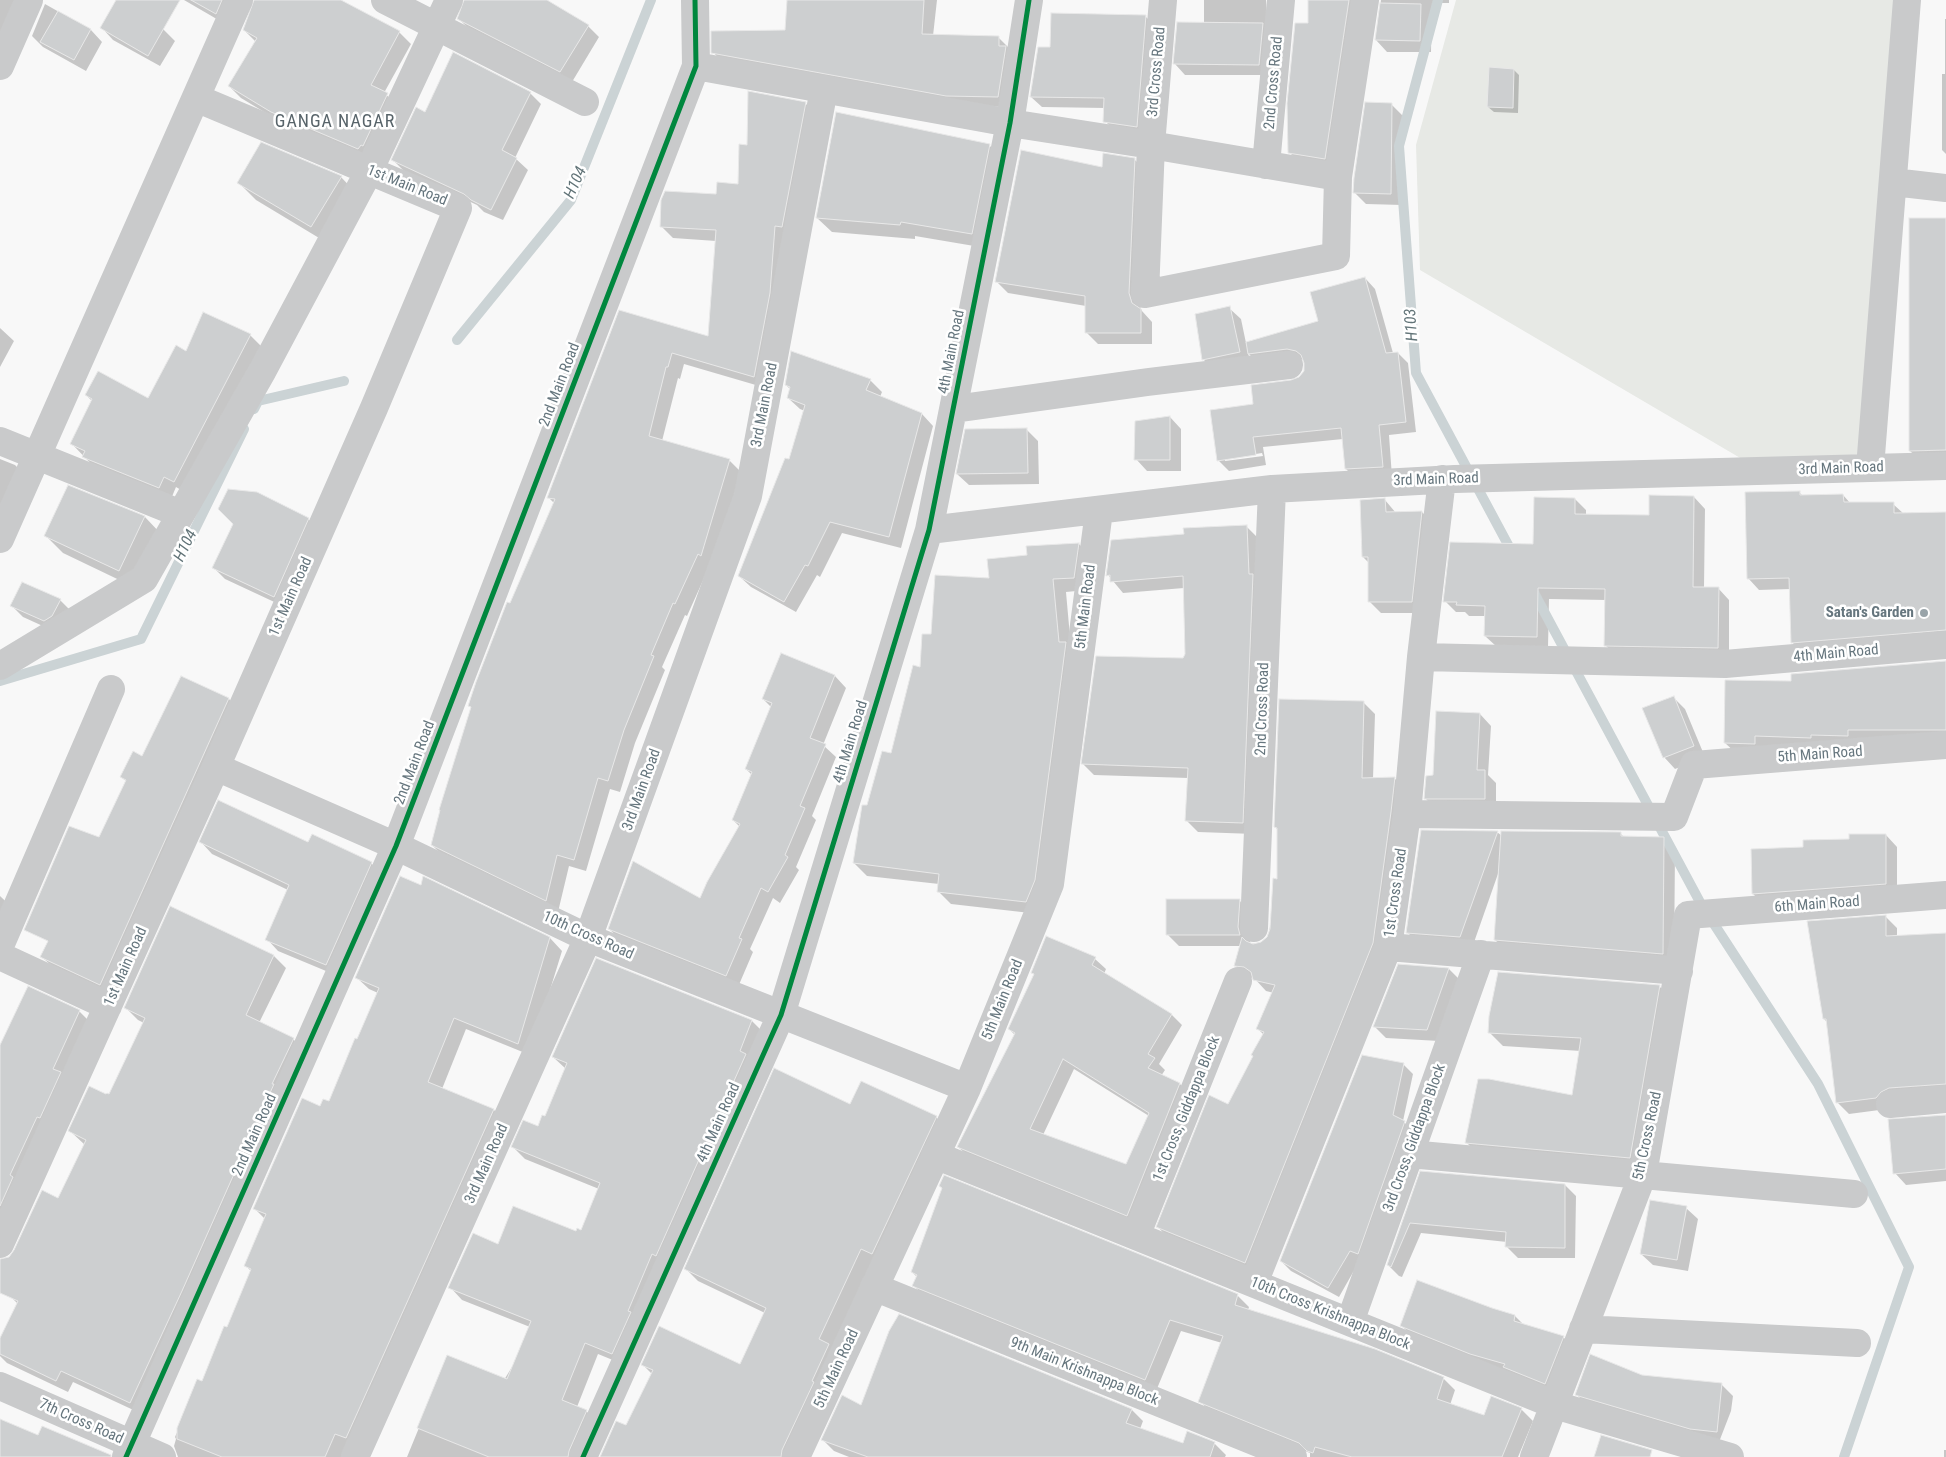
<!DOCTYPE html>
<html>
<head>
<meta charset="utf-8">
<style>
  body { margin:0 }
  canvas { display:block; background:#f8f8f8 }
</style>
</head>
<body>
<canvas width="1946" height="1457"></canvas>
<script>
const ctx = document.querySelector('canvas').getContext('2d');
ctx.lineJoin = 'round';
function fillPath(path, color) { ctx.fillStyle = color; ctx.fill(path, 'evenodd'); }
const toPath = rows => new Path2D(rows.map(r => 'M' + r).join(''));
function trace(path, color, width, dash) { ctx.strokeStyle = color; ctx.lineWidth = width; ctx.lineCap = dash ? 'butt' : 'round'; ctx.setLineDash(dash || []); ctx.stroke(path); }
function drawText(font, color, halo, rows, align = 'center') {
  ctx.font = font + ' "Roboto Condensed",sans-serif'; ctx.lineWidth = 5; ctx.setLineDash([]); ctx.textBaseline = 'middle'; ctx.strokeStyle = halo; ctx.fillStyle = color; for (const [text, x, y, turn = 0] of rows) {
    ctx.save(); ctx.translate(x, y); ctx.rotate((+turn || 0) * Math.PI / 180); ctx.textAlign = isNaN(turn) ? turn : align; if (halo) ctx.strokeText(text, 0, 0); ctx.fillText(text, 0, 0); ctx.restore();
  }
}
fillPath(toPath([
  [1456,0,1907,0,1863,459,1742,459,1420,270,1416,145]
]), '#e7e9e5');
fillPath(toPath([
  [0,0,37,0,0,76],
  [184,0,240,0,227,25],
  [255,0,339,0,399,32,411,44,384,93,399,106,370,160,284,124,241,98,229,86,256,42,244,30],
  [466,0,544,0,588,26,599,37,572,82,470,30,459,19],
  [788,0,937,0,933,36,998,37,1010,49,1009,107,958,106,724,64,713,52,786,32],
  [1204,0,1266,0,1270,75,1185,75,1175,64,1204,23],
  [1310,0,1367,0,1336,170,1301,164,1289,152,1309,24],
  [1381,0,1449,0,1449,3,1432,3,1431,52,1387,52,1376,40],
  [45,4,91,30,102,42,86,71,43,47,32,36],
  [1146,17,1156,27,1147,137,1116,132,1105,121,1105,108,1042,107,1031,97,1051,48],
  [1945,19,1946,19,1946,154,1942,150,1942,74,1945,74],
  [102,28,163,29,175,41,160,66,113,40],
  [1514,70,1519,75,1518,113,1494,112,1488,107],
  [530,93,541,104,515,158,528,170,503,220,484,212,477,205,404,171,393,160,425,113],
  [805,103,817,115,766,388,684,364,680,379,678,378,662,441,729,460,741,472,713,567,710,565,687,616,685,615,662,667,665,670,635,743,620,792,610,789,586,871,569,866,558,912,444,857,432,845,511,605,554,503,548,497,620,311,709,337,716,241,673,238,661,226,739,185,749,146],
  [1391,104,1403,116,1402,205,1366,204,1354,192],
  [989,145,1004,160,986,248,915,236,915,239,832,232,817,218],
  [1134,159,1146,171,1140,306,1142,311,1152,322,1152,344,1098,344,1086,332,1086,306,1008,293,997,282,1104,168],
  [341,177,358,195,329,244,256,200,239,183],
  [1946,219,1946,466,1926,466,1910,451],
  [1365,278,1375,289,1393,353,1398,353,1408,363,1416,432,1389,435,1392,477,1356,479,1346,469,1343,439,1263,447,1266,465,1229,471,1219,461,1211,411,1254,405,1300,378,1304,372,1305,360,1298,359,1259,364,1248,353,1251,364,1215,371,1203,359,1229,308,1241,319,1246,343,1319,322],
  [1262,453,1263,456,1225,461,1225,459],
  [0,328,14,341,0,367],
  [250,335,262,347,186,493,176,487,171,499,95,468,72,444,92,401,86,395,148,399,186,352],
  [870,380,882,392,880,397,922,414,933,426,901,548,842,533,820,577,817,575,796,612,751,587,739,576,790,461,805,411,800,409,788,398,791,390,786,385],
  [1170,417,1181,429,1181,471,1147,471,1136,459],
  [1027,430,1038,441,1039,484,969,485,957,474],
  [0,459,15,465,27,477,0,538],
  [69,487,145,517,162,535,136,588,63,553,46,536],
  [1799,492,1803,496,1843,495,1851,504,1893,504,1904,514,1946,513,1946,641,1803,654,1792,642,1791,589,1759,590,1748,578],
  [1694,497,1705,509,1704,588,1718,588,1729,600,1729,659,1617,656,1605,645,1606,600,1549,599,1548,648,1497,647,1485,636,1486,616,1469,616,1465,612,1456,612,1445,601,1534,545,1575,499,1586,510,1586,515,1650,516],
  [1385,500,1396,513,1422,512,1434,524,1423,613,1381,613,1369,601,1369,563,1363,557],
  [308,519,319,529,285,607,225,579,214,568,235,524],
  [1246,526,1257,537,1254,834,1198,832,1186,820,1188,778,1094,775,1083,764,1184,659,1186,654,1184,588,1123,593,1108,575,1185,535],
  [1079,544,1091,557,1087,590,1066,592,1071,648,1039,914,951,904,938,891,939,884,867,876,854,863,932,635,990,579,1028,556],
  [60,600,71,611,56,632,23,617,12,606],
  [782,654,835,676,846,688,823,745,836,757,812,816,816,820,796,867,799,870,780,903,773,898,750,949,753,952,738,987,621,940,609,929,701,900,740,827,733,820,752,775,746,769,771,707,763,699],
  [1946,662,1946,742,1737,754,1725,743,1793,682],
  [182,677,229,699,240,711,112,996,55,969,43,958,127,782,121,777,143,757],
  [1673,697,1685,709,1705,757,1675,769,1664,757],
  [1363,702,1375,714,1373,779,1394,778,1406,789,1384,955,1257,1274,1169,1239,1158,1227,1229,1106,1264,1035,1257,1028,1274,993,1266,991,1254,978,1247,977,1236,966,1241,946,1179,946,1168,935,1239,900,1251,912,1250,944,1261,943,1268,937,1279,880,1278,830,1275,827],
  [1480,714,1491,726,1488,775,1496,783,1496,810,1437,810,1425,798,1434,777],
  [1497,832,1502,836,1620,833,1625,838,1664,838,1675,850,1674,965,1507,951,1495,940,1499,871,1472,948,1419,944,1407,932],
  [1886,835,1897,847,1897,895,1765,905,1753,894,1804,849],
  [201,842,308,844,371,863,383,875,338,976,278,951,267,939,288,890,212,854],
  [424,878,550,938,562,951,530,1055,466,1029,442,1089,494,1110,506,1122,342,1457,178,1457,174,1446,176,1439,175,1437,198,1381,203,1382,228,1329,251,1271,246,1266,265,1219,254,1208,321,1108,329,1103,378,993,369,989,356,977,422,887],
  [0,896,17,912,0,951],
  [171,908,274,956,286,968,259,1023,293,1039,305,1051,142,1414,73,1382,68,1392,7,1363,0,1356,0,1340,18,1304,11,1297,0,1274,0,1261,10,1257,59,1200,85,1145,70,1131,107,1096,110,1095,144,1023,138,1020,126,1008],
  [1886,917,1897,928,1897,936,1946,935,1946,1096,1887,1109,1849,1114,1837,1102,1827,1022,1824,1019],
  [1047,937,1095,959,1106,969,1104,974,1172,1015,1182,1025,1159,1064,1165,1070,1161,1076,1180,1084,1190,1095,1138,1226,969,1157,958,1147,1015,1035,1009,1029,1035,975],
  [1074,1069,1149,1116,1126,1166,1043,1135],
  [1399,965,1449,969,1460,980,1439,1041,1386,1038,1374,1026],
  [1659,986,1673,1000,1643,1171,1480,1156,1467,1143,1573,1097,1581,1051,1503,1046,1490,1033],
  [29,988,80,1012,92,1024,0,1244,0,1054],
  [752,1021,764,1033,625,1365,598,1354,577,1407,586,1411,599,1423,583,1457,407,1457,448,1357,504,1380,518,1357,530,1327,462,1300,450,1287,499,1245,582,1231,599,1189,525,1159,513,1147,538,1128,546,1118,566,1069,553,1057],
  [1403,1064,1413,1074,1403,1121,1414,1132,1360,1260,1339,1297,1291,1271,1281,1261],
  [850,1105,936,1117,948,1130,796,1457,601,1457,626,1427,652,1374,643,1365,740,1366,765,1313,698,1281,686,1269],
  [1946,1116,1946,1181,1906,1185,1895,1173],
  [1421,1173,1565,1185,1576,1196,1575,1258,1518,1258,1507,1247,1507,1242,1421,1233,1402,1277,1399,1276,1388,1265],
  [1686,1208,1698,1219,1688,1271,1653,1265,1641,1254],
  [912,1272,1237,1295,1249,1307,1248,1310,1443,1378,1455,1390,1450,1405,1485,1417,1521,1409,1533,1421,1518,1457,1310,1457,1310,1453,1211,1413,1200,1401,1222,1343,1181,1331,1156,1391,925,1297,913,1285,917,1277],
  [1491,1309,1515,1316,1524,1325,1563,1337,1575,1348,1557,1395,1413,1337,1401,1325],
  [899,1315,1132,1410,1143,1421,1140,1429,1183,1445,1214,1443,1226,1455,1225,1457,849,1457,834,1451,823,1440,862,1406],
  [1642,1377,1721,1384,1733,1396,1731,1411,1719,1442,1588,1406,1576,1394],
  [1944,1450,1946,1450,1946,1457,1944,1457]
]), '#0003');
trace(toPath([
  [1438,0,1399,146,1416,373,1513,554],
  [457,340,571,200,651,0],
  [254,409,258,401,344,381],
  [1532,589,1701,904,1818,1084,1909,1267,1844,1457],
  [0,681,141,639,244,429]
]), '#cbd3d5', 10);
const building = toPath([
  [116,0,180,0,148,56,100,28,116,0],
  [191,0,222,0,216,14,191,0],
  [254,0,341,0,400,31,371,85,388,93,363,146,361,145,358,149,271,112,228,86,257,38,243,30,254,0],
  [464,0,547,0,589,25,560,72,457,19,464,0],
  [787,0,924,0,922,34,999,36,999,46,1006,46,998,97,946,96,711,53,711,31,785,30,787,0],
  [1308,0,1349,0,1325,159,1288,153,1287,103,1295,23,1308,23,1308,0],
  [1380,3,1421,4,1420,41,1375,40,1380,3],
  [58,11,91,29,74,60,40,42,58,11],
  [1051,13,1146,15,1137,127,1103,122,1104,98,1030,97,1038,47,1050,47,1051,13],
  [1177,22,1263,23,1259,65,1173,64,1177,22],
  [453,52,531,92,502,150,517,158,491,210,471,200,464,194,391,160,416,107,425,112,453,52],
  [1489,67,1514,69,1513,108,1487,107,1489,67],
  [748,91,806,102,782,227,775,226,770,293,754,377,672,353,668,367,666,367,649,436,730,459,701,556,698,554,675,604,673,603,651,655,654,656,624,730,608,781,598,778,574,860,557,855,546,901,431,845,440,810,439,810,471,707,468,706,476,682,507,602,510,603,555,499,547,498,619,310,708,336,716,230,660,227,661,200,665,191,716,194,717,182,738,184,739,144,747,145,748,91],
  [1365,102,1392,103,1391,194,1353,193,1354,178,1365,102],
  [836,112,990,144,972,234,901,222,900,225,816,218,836,112],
  [261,142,342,176,311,227,237,183,261,142],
  [1021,150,1102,167,1103,153,1135,158,1129,293,1132,303,1141,309,1141,333,1085,333,1085,296,995,282,1021,150],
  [1909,218,1946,218,1946,450,1909,451,1909,218],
  [1365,277,1386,353,1398,352,1406,422,1379,425,1383,467,1345,469,1341,428,1253,437,1256,455,1217,461,1210,410,1253,404,1251,385,1291,380,1299,377,1304,371,1304,363,1301,355,1296,351,1287,349,1248,354,1246,342,1318,321,1310,292,1365,277],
  [1230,306,1240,352,1202,360,1195,314,1230,306],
  [203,312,251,334,174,482,164,477,159,488,82,457,85,451,70,444,92,399,85,395,98,371,148,398,176,345,186,351,203,312],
  [791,351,871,379,866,390,922,413,889,537,830,522,808,566,805,565,784,602,738,576,785,458,789,459,805,405,787,398,790,387,785,385,791,351],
  [1170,416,1170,460,1134,460,1135,421,1170,416],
  [1027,428,1028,473,956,474,965,429,1027,428],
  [68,485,145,516,119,571,44,536,68,485],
  [228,489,257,492,309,518,274,597,212,568,233,524,218,509,228,489],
  [1800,491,1800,495,1843,494,1844,502,1894,502,1894,513,1946,512,1946,630,1791,643,1789,578,1747,579,1745,492,1800,491],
  [1649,495,1694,496,1693,587,1719,587,1718,648,1604,646,1605,589,1538,588,1537,637,1484,636,1485,606,1456,605,1457,602,1443,602,1450,542,1533,544,1534,497,1575,498,1575,514,1649,515,1649,495],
  [1385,498,1386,512,1422,511,1412,602,1368,602,1368,557,1362,557,1360,500,1385,498],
  [1247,525,1249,574,1253,574,1243,823,1185,821,1188,768,1081,764,1096,656,1183,658,1185,654,1183,576,1110,582,1110,575,1106,576,1111,540,1184,534,1183,528,1247,525],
  [1079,543,1074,578,1053,579,1059,642,1066,642,1035,880,1026,902,937,892,939,874,853,863,862,805,867,805,882,751,891,753,913,665,920,667,922,634,931,634,935,575,989,578,987,559,1027,555,1026,546,1079,543],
  [22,582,61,599,52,616,44,621,10,606,22,582],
  [781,653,835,675,810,738,826,744,800,806,805,808,785,855,788,857,768,892,761,888,739,938,742,939,726,976,608,929,633,861,700,898,707,882,740,824,732,820,752,772,745,769,772,703,762,699,781,653],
  [1946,661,1946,730,1848,730,1848,736,1811,735,1811,738,1755,736,1755,744,1724,743,1725,680,1791,681,1791,674,1946,661],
  [181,676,229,698,100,985,40,957,48,941,24,930,69,826,99,837,126,780,120,777,133,751,142,756,181,676],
  [1674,696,1694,746,1663,758,1642,708,1674,696],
  [1279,699,1364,701,1362,778,1395,777,1391,812,1373,943,1245,1263,1156,1227,1209,1095,1228,1104,1253,1056,1251,1055,1264,1032,1256,1029,1275,985,1253,980,1251,972,1244,967,1234,966,1242,937,1246,941,1253,944,1261,942,1267,937,1270,929,1273,878,1277,879,1277,828,1274,827,1279,699],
  [1436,711,1480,713,1477,770,1485,770,1485,799,1424,799,1426,776,1433,775,1436,711],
  [218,800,308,842,312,834,372,862,326,965,265,940,289,885,199,842,218,800],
  [1421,830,1498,831,1460,937,1406,933,1421,830],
  [1501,831,1621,832,1621,836,1664,837,1663,954,1494,940,1501,831],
  [1849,834,1886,834,1886,884,1752,894,1751,849,1803,847,1803,840,1849,839,1849,834],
  [400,876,421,885,423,876,550,937,518,1044,454,1018,428,1082,494,1109,346,1438,335,1434,325,1457,222,1457,177,1439,177,1428,197,1379,202,1381,224,1326,227,1327,251,1269,244,1266,266,1214,253,1209,302,1098,320,1106,323,1099,329,1101,355,1038,357,1039,379,988,355,978,400,876],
  [1166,899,1240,899,1238,927,1240,935,1166,935,1166,899],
  [170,906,274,955,246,1015,294,1038,272,1084,274,1084,182,1291,130,1403,61,1371,56,1381,0,1354,0,1338,18,1301,0,1293,0,1259,9,1257,14,1250,42,1190,58,1198,86,1140,68,1131,89,1086,106,1094,107,1093,109,1094,145,1018,124,1008,170,906],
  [1886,915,1886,936,1946,933,1946,1084,1889,1088,1881,1092,1876,1098,1836,1103,1826,1019,1823,1019,1807,921,1886,915],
  [1046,936,1096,957,1092,965,1172,1014,1148,1054,1155,1058,1148,1068,1180,1083,1127,1216,957,1147,1015,1033,1008,1029,1034,974,1031,973,1046,936],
  [1063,1059,1149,1113,1126,1164,1030,1129,1063,1059],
  [596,958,752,1020,740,1051,746,1054,656,1256,652,1254,628,1311,631,1312,612,1354,585,1343,562,1400,587,1410,569,1451,568,1457,489,1457,417,1428,447,1355,507,1379,531,1321,448,1288,473,1233,498,1244,513,1206,576,1231,577,1228,581,1230,600,1183,511,1147,523,1120,538,1126,542,1115,545,1116,567,1063,552,1057,596,958],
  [1398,964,1449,968,1427,1030,1373,1027,1398,964],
  [1498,972,1660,985,1630,1158,1465,1143,1478,1079,1489,1079,1572,1095,1581,1038,1488,1033,1489,1016,1498,972],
  [28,986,80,1010,53,1069,61,1072,40,1118,37,1117,10,1175,13,1177,0,1206,0,1045,28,986],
  [1362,1055,1404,1063,1393,1115,1405,1121,1358,1254,1350,1251,1328,1288,1280,1261,1362,1055],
  [774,1068,850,1104,861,1081,937,1116,872,1254,861,1249,819,1339,829,1344,812,1381,814,1382,782,1450,781,1457,600,1457,616,1421,626,1425,653,1370,641,1365,659,1326,740,1364,766,1308,684,1269,774,1068],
  [1946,1115,1946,1169,1893,1174,1888,1119,1946,1115],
  [1420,1171,1565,1184,1565,1248,1505,1247,1506,1232,1410,1223,1391,1267,1387,1265,1420,1171],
  [944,1175,1238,1294,1235,1305,1375,1349,1444,1377,1437,1399,1484,1415,1491,1396,1522,1408,1502,1457,1352,1457,1315,1447,1313,1453,1307,1451,1299,1443,1198,1402,1223,1336,1170,1320,1145,1380,912,1286,917,1275,911,1272,942,1188,939,1186,944,1175],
  [1650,1200,1687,1206,1677,1260,1640,1254,1650,1200],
  [1417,1280,1492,1308,1515,1315,1514,1321,1564,1336,1545,1384,1503,1367,1505,1364,1470,1354,1400,1326,1417,1280],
  [899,1314,1132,1409,1126,1423,1183,1443,1187,1431,1215,1442,1210,1457,868,1457,821,1440,842,1395,861,1405,889,1331,899,1314],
  [1590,1354,1642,1375,1722,1383,1717,1432,1690,1429,1575,1395,1590,1354],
  [0,1419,38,1435,42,1426,111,1455,111,1457,0,1457,0,1419],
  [1601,1435,1652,1450,1650,1457,1594,1457,1601,1435]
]);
fillPath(building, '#cdcfd0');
trace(building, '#e8e8e8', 1);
trace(toPath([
  [385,0,585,102],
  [1163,0,1151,145,1145,294,1336,256,1338,177],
  [0,66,29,0],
  [696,66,1010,123,1151,145,1338,177,1365,0],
  [1266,165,1281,0],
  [1893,182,1946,188],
  [954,409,1148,382,1289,365],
  [0,441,181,514],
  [1870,468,1907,0],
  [929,530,1272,489,1455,479,1946,466],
  [0,539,239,0],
  [1421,657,1725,664,1946,645],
  [0,666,144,579,263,370,369,171,449,0],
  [216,767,396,846,588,938,967,1088],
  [1407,814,1674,817,1694,765,1946,745],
  [1254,928,1272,489],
  [0,946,111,689],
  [1388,947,1679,971],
  [0,956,108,1006],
  [1890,1104,1946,1099],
  [1409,1154,1854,1194],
  [935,1155,1555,1405,1730,1457],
  [1136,1236,1238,981],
  [0,1244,216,767,374,408,458,208,196,98],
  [1254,1283,1388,947,1407,814,1421,657,1442,479],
  [874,1287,1293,1457],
  [1350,1322,1481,954],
  [1583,1329,1857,1343],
  [0,1386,162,1457],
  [126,1457,396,846,696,66,695,0],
  [355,1457,588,938,748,496,824,89],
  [583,1457,781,1015,929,530,1010,123,1029,0],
  [796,1457,967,1088,1050,884,1099,511],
  [1534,1457,1643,1174,1688,915,1946,895]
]), '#c9cacb', 28);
trace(toPath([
  [126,1457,396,846,696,66,695,0],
  [583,1457,781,1015,929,530,1010,123,1029,0]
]), '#00873e', 5);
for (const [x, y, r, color] of [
  [1924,613,5,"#99a4a9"]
]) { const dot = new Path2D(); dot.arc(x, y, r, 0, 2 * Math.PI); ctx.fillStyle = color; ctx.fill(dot); trace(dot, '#fff', 2); }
drawText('15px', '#66767e', '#fff', [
  ["3rd Cross Road",1157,72,-85],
  ["2nd Cross Road",1274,83,-85],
  ["1st Main Road",407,186,22],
  ["4th Main Road",952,352,-79],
  ["2nd Main Road",560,385,-69],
  ["3rd Main Road",765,405,-79],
  ["3rd Main Road",1841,469,-2],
  ["3rd Main Road",1436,480,-2],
  ["1st Main Road",291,597,-66],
  ["5th Main Road",1086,607,-83],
  ["4th Main Road",1836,654,-5],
  ["2nd Cross Road",1263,709,-88],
  ["4th Main Road",851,742,-73],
  ["5th Main Road",1820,755,-4],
  ["2nd Main Road",415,763,-69],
  ["3rd Main Road",642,790,-70],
  ["1st Cross Road",1396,893,-82],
  ["6th Main Road",1817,905,-4],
  ["10th Cross Road",588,936,24],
  ["1st Main Road",126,967,-66],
  ["5th Main Road",1003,1000,-68],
  ["1st Cross, Giddappa Block",1187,1109,-68],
  ["4th Main Road",719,1123,-66],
  ["2nd Main Road",255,1135,-66],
  ["5th Cross Road",1648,1136,-78],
  ["3rd Cross, Giddappa Block",1415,1138,-70],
  ["3rd Main Road",487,1164,-66],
  ["10th Cross Krishnappa Block",1330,1314,22],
  ["5th Main Road",837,1369,-65],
  ["9th Main Krishnappa Block",1084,1372,22],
  ["7th Cross Road",81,1422,24]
]);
drawText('bold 15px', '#66767e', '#fff', [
  ["Satan's Garden",1914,613]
], 'right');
drawText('italic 16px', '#627478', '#fff', [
  ["H104",576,183,-66],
  ["H103",1412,325,-94],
  ["H104",186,546,-64]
]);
ctx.letterSpacing = '1px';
drawText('18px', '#58646a', '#fff', [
  ["GANGA NAGAR",335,122]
]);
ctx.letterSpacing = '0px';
</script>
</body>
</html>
